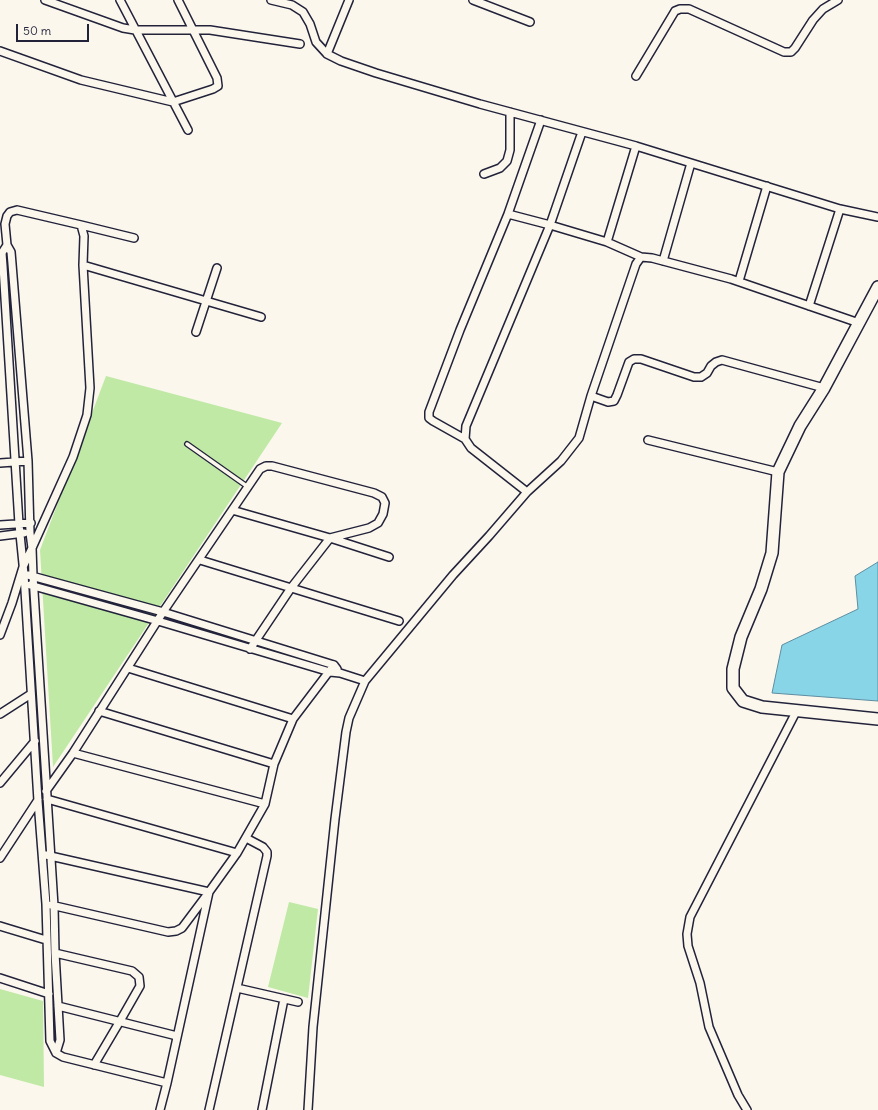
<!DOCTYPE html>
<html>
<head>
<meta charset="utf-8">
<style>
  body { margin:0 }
  #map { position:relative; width:878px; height:1110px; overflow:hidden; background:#fbf7ec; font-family:Delius,sans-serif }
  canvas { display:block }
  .scale { position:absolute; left:16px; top:24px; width:73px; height:18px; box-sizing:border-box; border:2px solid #22223b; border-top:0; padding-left:5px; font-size:12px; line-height:14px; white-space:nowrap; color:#22223b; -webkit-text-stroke:3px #fbf7ec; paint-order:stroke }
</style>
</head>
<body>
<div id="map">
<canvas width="878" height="1110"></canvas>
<div class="scale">50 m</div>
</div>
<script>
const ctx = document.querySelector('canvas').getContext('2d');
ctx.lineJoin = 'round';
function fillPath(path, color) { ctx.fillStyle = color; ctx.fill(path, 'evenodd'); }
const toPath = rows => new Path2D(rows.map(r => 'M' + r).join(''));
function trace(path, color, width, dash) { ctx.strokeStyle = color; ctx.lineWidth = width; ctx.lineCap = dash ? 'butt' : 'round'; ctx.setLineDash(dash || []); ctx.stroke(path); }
fillPath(toPath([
  [106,376,282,423,53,767,40,550],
  [289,902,318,909,308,998,268,987],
  [0,989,43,1001,44,1087,0,1075]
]), '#bfe9a5');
const water = toPath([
  [878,562,878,701,772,693,782,645,858,609,855,576,878,562]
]);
fillPath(water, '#87d5e6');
trace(water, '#5f8da2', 1);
const lane = toPath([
  [187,444,248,487]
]);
const street = toPath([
  [45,0,123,28,135,30,210,30,300,44],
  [120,0,188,130],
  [271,0,292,5,303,12,310,24,316,42,327,54,341,61,376,73,480,104,636,146,840,209,878,217],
  [473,0,530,22],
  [0,51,81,80,173,102,213,89,218,86,217,78,178,0],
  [327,54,349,0],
  [636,76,675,11,680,9,689,9,784,52,791,52,795,48,813,20,823,9,838,0],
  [484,174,500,168,507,161,510,150,510,112],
  [508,214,550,225,582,132],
  [81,225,134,238],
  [607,242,636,146],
  [7,245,2,253,3,266,19,524,24,574,38,801,46,904,50,1041,56,1053,63,1057,167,1083,160,1110],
  [663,261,691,163],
  [83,265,261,317],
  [739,281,767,186],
  [809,306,840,209],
  [196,332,217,268],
  [591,396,608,402,614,401,617,395,629,362,634,359,641,359,694,377,701,377,707,373,711,366,716,362,722,360,824,388],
  [465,439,433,421,429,418,429,412,460,330,508,214,541,120],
  [648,440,778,472],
  [0,463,28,461],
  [527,492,471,448,465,439,466,426,550,225,607,242,641,257,652,258,731,279,859,323],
  [232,510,330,538,389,557],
  [0,525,31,523],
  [0,536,24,533],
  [200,560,399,621],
  [28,575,163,612,334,665,337,669],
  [30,585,158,621,330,672,340,673,365,681],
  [0,635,12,603,23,567,32,548,73,457,87,415,90,388,83,265,84,236,81,225,17,210,10,212,7,216,5,224,7,245,11,252,12,264,28,461,30,533,32,548,33,576,54,906,55,953,60,1040,56,1053],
  [128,668,293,719],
  [99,711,274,764],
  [0,714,31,694],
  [73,753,265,804],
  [0,783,35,741],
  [46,791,73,753,163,612,260,469,266,466,272,466,374,493,382,497,385,503,383,514,378,523,369,528,330,538,291,588,250,649],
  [47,799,237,853],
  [46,855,209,892,182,928,176,931,168,932,51,905],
  [0,858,38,800],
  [0,926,46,940],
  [55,953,132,971,139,977,140,986,120,1021,94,1065],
  [0,978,49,994],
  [237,988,298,1002],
  [58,1006,177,1036],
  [167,1083,209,892,237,853,265,804,274,764,293,719,334,665],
  [209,1110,267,856,267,852,263,847,246,838],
  [262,1110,284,999],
  [308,1110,313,1027,335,819,346,732,349,718,365,681,453,575,489,536,527,492,561,461,579,438,591,396,636,264,641,257],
  [747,1110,738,1095,709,1027,700,983,688,946,687,934,690,917,797,710]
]);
const secondary = toPath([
  [878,287,824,388,800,426,778,472,772,553,761,589,741,637,733,669,733,688,743,701,762,707,878,719]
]);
trace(lane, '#22223b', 6);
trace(street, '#22223b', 10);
trace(secondary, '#22223b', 14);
trace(lane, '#fbf7ec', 3.5);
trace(street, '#fbf7ec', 7);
trace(secondary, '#fbf7ec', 11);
</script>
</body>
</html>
